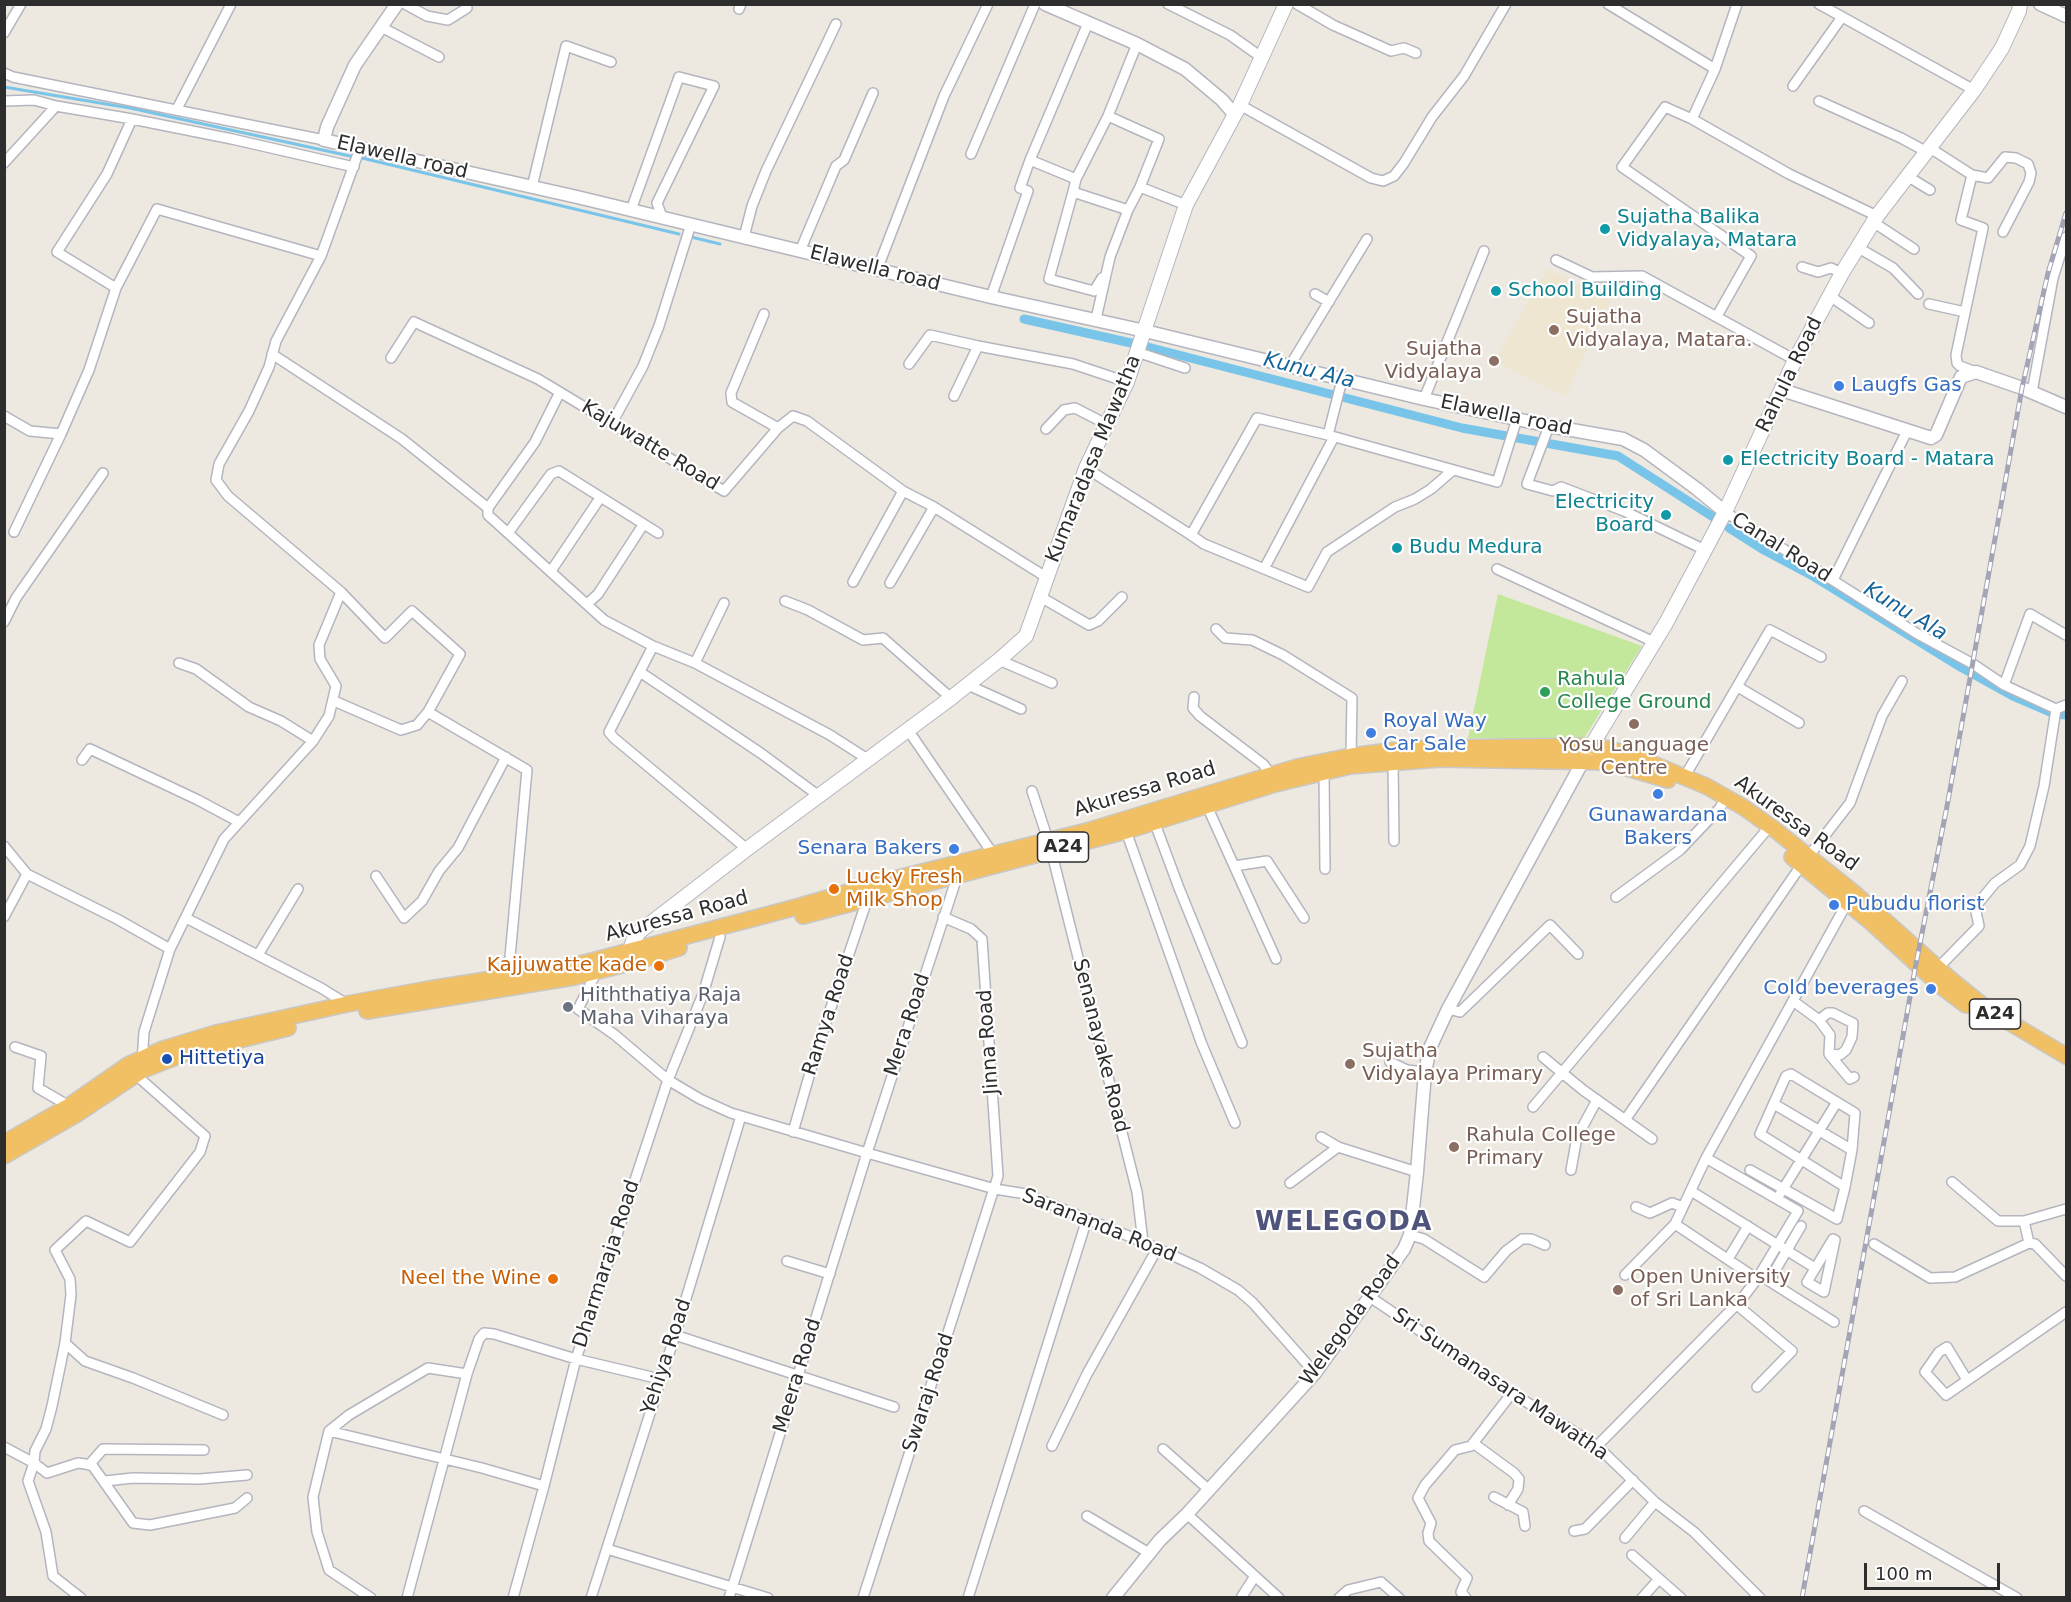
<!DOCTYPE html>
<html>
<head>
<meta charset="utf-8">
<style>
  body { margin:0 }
  #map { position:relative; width:2071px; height:1602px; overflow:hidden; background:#eee9e0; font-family:"DejaVu Sans",sans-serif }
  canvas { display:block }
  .frame { position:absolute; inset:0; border:6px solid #2d2d2d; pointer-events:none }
  .scale { position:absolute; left:1864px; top:1563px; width:136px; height:27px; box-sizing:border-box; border:3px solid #2d2d2d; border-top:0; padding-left:8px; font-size:18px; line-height:21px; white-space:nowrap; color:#2d2d2d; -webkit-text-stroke:4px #fff; paint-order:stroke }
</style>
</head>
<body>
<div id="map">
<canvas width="2071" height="1602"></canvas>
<div class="frame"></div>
<div class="scale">100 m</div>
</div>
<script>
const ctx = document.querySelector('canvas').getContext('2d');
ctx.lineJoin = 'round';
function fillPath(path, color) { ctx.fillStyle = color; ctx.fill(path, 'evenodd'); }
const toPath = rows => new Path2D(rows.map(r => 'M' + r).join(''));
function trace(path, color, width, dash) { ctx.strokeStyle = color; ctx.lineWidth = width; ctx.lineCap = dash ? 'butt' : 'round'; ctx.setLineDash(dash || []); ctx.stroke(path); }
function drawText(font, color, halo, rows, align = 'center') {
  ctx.font = font + ' "DejaVu Sans",sans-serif'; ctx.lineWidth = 4.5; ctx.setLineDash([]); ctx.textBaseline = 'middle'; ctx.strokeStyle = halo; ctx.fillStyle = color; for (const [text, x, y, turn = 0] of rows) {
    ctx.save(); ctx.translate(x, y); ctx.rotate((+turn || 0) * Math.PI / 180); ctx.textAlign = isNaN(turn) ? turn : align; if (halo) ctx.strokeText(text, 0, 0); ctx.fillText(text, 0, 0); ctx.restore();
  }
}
fillPath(toPath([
  [1547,269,1611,300,1565,396,1494,361]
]), '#eee6d1');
fillPath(toPath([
  [1498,594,1642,646,1583,740,1468,738]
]), '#c3e89c');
trace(toPath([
  [4,87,130,108,350,156],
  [362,158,679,234],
  [691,237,720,244]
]), '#79c5ea', 3);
trace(toPath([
  [1024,319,1140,345,1462,428,1618,456,1713,517],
  [1729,528,1762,549,1811,575,1957,665,2013,696,2055,714,2066,715]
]), '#79c5ea', 9);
const minor = toPath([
  [405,4,427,16,448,20,467,8],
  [1168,4,1230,35,1261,57],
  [1297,4,1333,25,1391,51,1404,48,1416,53],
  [1608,4,1715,69],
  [1819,4,1974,90],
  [739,9,741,4],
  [381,27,439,57],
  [4,33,21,4],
  [4,73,13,77,324,140],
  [1793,86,1842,17],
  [4,101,34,100,56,106],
  [1819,101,1901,138,1927,152],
  [1240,105,1371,178,1383,181,1394,176,1404,163,1432,117,1464,76,1506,4],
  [177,109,231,4],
  [1692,119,1715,69,1737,4],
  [1930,148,1972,175,1961,220,1983,228,1956,355,1957,363,1960,366,1976,372],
  [971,154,1035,4],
  [4,163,56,106,132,119,232,139,354,167],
  [1972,175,1988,178,2005,157,2016,158,2028,164,2031,173,2029,182,2003,232],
  [1907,176,1930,190],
  [1076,179,1030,160,1088,23],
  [532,187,566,46,611,62],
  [1140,187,1186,205],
  [1073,192,1049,279,1094,291,1102,278],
  [631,210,679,77,714,86,657,203,662,217],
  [1128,210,1073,192,1076,179,1108,116,1137,44],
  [1873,222,1914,249],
  [744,237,752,206,766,171,836,24],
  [1857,247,1893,268,1918,294],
  [800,251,836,166,844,160,873,93],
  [321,256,276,341,269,367,249,411,219,464,216,480,228,496,341,592,385,638,412,611,460,654,428,712],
  [1556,260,1592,277,1642,276,1795,360],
  [1802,267,1818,272,1831,268,1842,273],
  [877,270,944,96,988,4],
  [116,288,57,252,107,174,132,119],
  [1315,294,1329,302],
  [1830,296,1869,323],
  [991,297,1028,191,1020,188,1030,160],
  [1929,304,1965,312],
  [764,314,731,393,732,402,778,428],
  [1717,316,1751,256,1622,167,1665,107,1692,119,1789,174,1877,216],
  [1096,319,1110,257,1128,210,1140,187,1159,139,1108,116],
  [1137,352,1185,368],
  [272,354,402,439,488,508],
  [391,358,414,322,538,379,724,491,778,428,793,416,807,421,903,491,934,507,1046,577],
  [909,364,930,335,978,346,1073,364,1127,382],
  [1289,367,1367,239],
  [560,392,535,442,488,508,488,515,604,620,653,646,695,663,830,735,869,760],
  [2032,392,2053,278,2066,237],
  [954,396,978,346],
  [1424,399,1484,251],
  [4,416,30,431,61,434],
  [612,423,643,366,659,326,691,224],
  [1549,426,1527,484,1553,491,1561,487,1624,511,1705,550],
  [1046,429,1064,410,1075,408,1108,425],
  [1328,435,1342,380],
  [1086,468,1191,535],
  [1453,470,1431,489,1415,499,1395,507,1327,552,1308,587,1204,544,1191,535,1257,418,1328,435,1497,482,1517,419],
  [1725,512,1916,633,1973,664,2004,685,2056,709,2066,705],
  [14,532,61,434,89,370,116,288,157,209,321,256,360,148],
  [508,533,551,474,559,471,658,533],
  [1264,569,1334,437],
  [1497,569,1654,642],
  [551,571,600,498],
  [1833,580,1907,431],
  [853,582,903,491],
  [890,583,934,507],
  [1039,596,1089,625,1098,621,1122,597],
  [785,601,808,610,863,640,883,638,951,698],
  [587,604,598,594,643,525],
  [4,622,16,598,103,473],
  [1216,629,1225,638,1252,640,1283,655,1352,698,1351,756],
  [653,646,609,732,614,738,747,849],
  [999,660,1052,683],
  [179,663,196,669,249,707,281,721,313,741],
  [695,663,724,603],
  [640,672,762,754,819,796],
  [968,685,1021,709],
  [2004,685,2030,614,2066,635],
  [1738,687,1799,723],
  [1194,697,1193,708,1200,716,1263,764,1270,773],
  [334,701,401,730,417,725,428,712,527,770,510,957,506,978],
  [908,730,993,854],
  [82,760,90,749,198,800,239,822],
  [1393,762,1394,841],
  [1324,773,1325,869],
  [1685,776,1770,630,1821,657],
  [1032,791,1048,840],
  [1207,806,1276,959],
  [1154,821,1179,888,1242,1043],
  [1126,831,1201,1042,1235,1123],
  [4,846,27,874,4,917],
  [1051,850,1137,1192,1143,1242],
  [1234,866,1267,861,1304,918],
  [27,874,117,919,170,949],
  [376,876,404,918,422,901,439,871,458,848,506,757],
  [1616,897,1680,850,1719,809,1727,797],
  [186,918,321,988,347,1004],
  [258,955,298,889],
  [1936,970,1979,926,1975,907,1995,883,2020,865,2030,846,2044,786,2056,709],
  [597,971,578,1009,615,1035,668,1080,700,1099,731,1113,867,1153,995,1189,1026,1194,1143,1242,1200,1268,1238,1290,1253,1303,1315,1373],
  [1793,1001,1819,1020,1830,1035,1829,1054,1850,1079,1854,1077],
  [1448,1009,1460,1012,1550,925,1578,954],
  [1819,1020,1828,1013,1833,1013,1853,1023,1852,1037,1846,1050,1840,1055,1829,1054],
  [15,1047,41,1056,38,1088,69,1106],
  [1543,1057,1583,1090,1652,1139],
  [142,1062,144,1032,170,949,224,839,313,741,329,716,336,686,320,659,319,645,341,592],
  [1390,1062,1407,1070,1425,1072],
  [136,1075,205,1136,200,1152,130,1242,86,1221,55,1250,70,1279,71,1295,65,1343,52,1406,46,1429,35,1451,34,1463,47,1473,78,1463,92,1465,133,1523,150,1525,235,1508,247,1498],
  [1774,1104,1852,1150],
  [1533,1107,1770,826],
  [1625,1120,1798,870,1850,803,1882,716,1902,681],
  [793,1132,816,1052,867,900],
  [1321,1137,1338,1147,1417,1172],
  [1706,1158,1798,1211,1757,1279],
  [1571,1170,1577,1137,1597,1100],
  [1750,1170,1837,1219,1845,1187,1852,1150,1855,1113,1791,1074,1786,1076,1760,1134,1845,1187],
  [1952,1182,1998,1221,2024,1221,2066,1209],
  [1290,1183,1338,1147],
  [1691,1191,1815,1268],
  [1780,1194,1837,1102],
  [1636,1207,1650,1213,1672,1203,1683,1207],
  [2024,1221,2029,1243],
  [1801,1226,1769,1281,1834,1322],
  [1410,1235,1424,1239,1484,1277,1506,1251,1522,1239,1531,1239,1545,1245],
  [1833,1239,1835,1240,1824,1292,1807,1282,1833,1239],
  [1874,1244,1930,1278,1955,1277,2029,1243,2035,1244,2066,1276],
  [1728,1259,1748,1226],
  [787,1261,830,1274],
  [1625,1275,1675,1224,1706,1158,1847,903],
  [1370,1297,1512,1393,1597,1446,1655,1502,1694,1532,1760,1598],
  [1737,1305,1792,1351,1757,1387],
  [675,1335,894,1407],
  [65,1343,85,1361,133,1378,223,1415],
  [1967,1380,1947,1347,1939,1352,1925,1372,1946,1395,2066,1312],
  [329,1431,482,1468,544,1486],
  [1473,1443,1514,1473,1519,1479,1518,1489,1508,1505],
  [1052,1446,1087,1374,1157,1249],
  [1597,1446,1741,1300,1757,1279,1675,1224],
  [4,1447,34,1463,28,1481,46,1532,53,1576,81,1598],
  [1163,1449,1208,1489],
  [89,1465,103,1449,204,1450],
  [105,1481,133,1478,200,1479,247,1475],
  [1494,1497,1523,1512,1525,1526],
  [1864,1511,2017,1598],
  [1187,1514,1279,1598],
  [1087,1516,1149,1553],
  [1574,1531,1585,1529,1633,1480],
  [1625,1538,1655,1502],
  [607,1549,768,1598],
  [1632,1555,1681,1598],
  [371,1598,329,1570,317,1532,313,1497,329,1431,349,1415,428,1368,467,1374],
  [407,1598,467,1374,479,1339,484,1333,494,1334,576,1359,660,1379],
  [513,1598,544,1486,576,1359,668,1080,703,994,720,937],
  [591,1598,675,1335,741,1116],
  [729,1598,867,1153,958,874],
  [863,1598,998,1176,982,939,971,929,943,917],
  [968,1598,1087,1219],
  [1241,1598,1255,1576],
  [1339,1598,1348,1590,1381,1582,1399,1598],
  [1466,1598,1461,1592,1467,1578,1429,1541,1428,1533,1431,1523,1418,1498,1425,1485,1455,1450,1471,1446,1512,1393],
  [1642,1598,1659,1579]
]);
const tertiary = toPath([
  [397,4,355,65,327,127,324,140,577,197,991,297,1145,331,1424,399,1549,426,1623,439,1644,450,1697,489,1725,512],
  [1045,4,1137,44,1185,69,1222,100,1235,115],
  [2040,4,2066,16],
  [1782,390,1931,438,1936,435,1961,377,1976,372,2022,388,2066,407],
  [1113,1598,1160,1540,1187,1514,1315,1373,1404,1249,1410,1235,1417,1172,1425,1072,1430,1048,1448,1009,1583,761]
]);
const secondary = toPath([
  [1587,753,1666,623,1705,550,1725,512,1795,360,1842,273,1877,216,1974,90,2002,48,2019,11,2020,4],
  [633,958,630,951,633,941,639,932,747,849,951,698,999,660,1026,636,1086,468,1127,382,1186,205,1240,105,1286,4]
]);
const trunk = toPath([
  [1792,857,1872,923,1942,987,1966,1005],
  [803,916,1126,831,1275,784,1350,766,1439,759,1607,762,1668,780],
  [367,1011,574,977,634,962,679,948],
  [4,1143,69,1106,128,1065,163,1049,216,1033,347,1004,429,989,569,967,793,908,894,879,1087,831,1297,767,1351,756,1397,750,1438,748,1591,746,1609,749,1636,757,1706,786,1743,807,1774,829,1853,892,1949,978,1987,1009,2066,1056],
  [4,1156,77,1114,143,1070,186,1053,288,1028]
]);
trace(minor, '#b4b5bf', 12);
trace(tertiary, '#b4b5bf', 15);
trace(secondary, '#b4b5bf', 16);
trace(trunk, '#c8c8c8', 18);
trace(minor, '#fff', 9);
trace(tertiary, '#fff', 12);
trace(secondary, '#fff', 14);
trace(trunk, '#f1c065', 15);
const rail = toPath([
  [1802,1598,1915,969,1948,801,2022,388,2048,273,2066,213]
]);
trace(rail, '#a3a5b6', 5);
trace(rail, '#fff', 3, [9]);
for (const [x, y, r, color] of [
  [1605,229,6,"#0f9aa8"],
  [1496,291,6,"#0f9aa8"],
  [1554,330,6,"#8d6e63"],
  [1494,361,6,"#8d6e63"],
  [1839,386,6,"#3f7fe0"],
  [1728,460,6,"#0f9aa8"],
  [1666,515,6,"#0f9aa8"],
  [1397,548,6,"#0f9aa8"],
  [1545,692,6,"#2e9e5b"],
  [1634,724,6,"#8d6e63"],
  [1371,733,6,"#3f7fe0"],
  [1658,794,6,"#3f7fe0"],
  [954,849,6,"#3f7fe0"],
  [834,889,6,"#e8710a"],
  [1834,905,6,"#3f7fe0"],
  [659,966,6,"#e8710a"],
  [1931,989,6,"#3f7fe0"],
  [568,1007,6,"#6b7280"],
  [167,1059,6,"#1a4fb4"],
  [1350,1064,6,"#8d6e63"],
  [1454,1147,6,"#8d6e63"],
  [553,1279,6,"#e8710a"],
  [1618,1290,6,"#8d6e63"]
]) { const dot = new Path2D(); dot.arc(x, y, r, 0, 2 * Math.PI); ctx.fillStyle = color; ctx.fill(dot); trace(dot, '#fff', 2); }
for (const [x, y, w] of [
  [1063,847,51],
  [1995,1014,51]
]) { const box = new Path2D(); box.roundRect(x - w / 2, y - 15, w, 30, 4.5); ctx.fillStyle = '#fff'; ctx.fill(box); trace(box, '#2d2d2d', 1.5); }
drawText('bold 18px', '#2d2d2d', null, [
  ["A24",1063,847],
  ["A24",1995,1014]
]);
drawText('20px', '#2d2d2d', '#fff', [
  ["Elawella road",402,158,13],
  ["Elawella road",875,269,14],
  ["Rahula Road",1790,375,-64],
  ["Elawella road",1506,416,12],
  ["Kajuwatte Road",650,446,31],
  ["Kumaradasa Mawatha",1094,459,-68],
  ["Canal Road",1781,548,32],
  ["Akuressa Road",1145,790,-17],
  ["Akuressa Road",1796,824,36],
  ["Akuressa Road",677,917,-15],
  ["Ramya Road",829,1015,-72],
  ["Mera Road",908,1025,-72],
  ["Jinna Road",989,1042,-94],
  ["Senanayake Road",1100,1046,76],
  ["Sarananda Road",1099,1226,22],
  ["Dharmaraja Road",607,1264,-72],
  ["Welegoda Road",1351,1321,-54],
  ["Yehiya Road",667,1357,-72],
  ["Meera Road",798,1376,-73],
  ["Sri Sumanasara Mawatha",1500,1385,34],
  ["Swaraj Road",929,1393,-72]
]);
drawText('20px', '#0d838f', '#fff', [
  ["Sujatha Balika",1617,218],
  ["Vidyalaya, Matara",1617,241],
  ["School Building",1508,291],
  ["Electricity Board - Matara",1740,460],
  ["Electricity",1654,503,"right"],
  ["Board",1654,526,"right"],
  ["Budu Medura",1409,548]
], 'left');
drawText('20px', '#785e54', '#fff', [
  ["Sujatha",1566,318],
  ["Vidyalaya, Matara.",1566,341],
  ["Sujatha",1482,350,"right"],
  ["Vidyalaya",1482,373,"right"],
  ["Yosu Language",1634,746,"center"],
  ["Centre",1634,769,"center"],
  ["Sujatha",1362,1052],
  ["Vidyalaya Primary",1362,1075],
  ["Rahula College",1466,1136],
  ["Primary",1466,1159],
  ["Open University",1630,1278],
  ["of Sri Lanka",1630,1301]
], 'left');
drawText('20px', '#366cbe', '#fff', [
  ["Laugfs Gas",1851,386],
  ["Royal Way",1383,722],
  ["Car Sale",1383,745],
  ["Gunawardana",1658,816,"center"],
  ["Bakers",1658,839,"center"],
  ["Senara Bakers",942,849,"right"],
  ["Pubudu florist",1846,905],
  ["Cold beverages",1919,989,"right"]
], 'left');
drawText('20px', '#27864d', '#fff', [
  ["Rahula",1557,680],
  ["College Ground",1557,703]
], 'left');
drawText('20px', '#c56008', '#fff', [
  ["Lucky Fresh",846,878,"left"],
  ["Milk Shop",846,901,"left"],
  ["Kajjuwatte kade",647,966],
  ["Neel the Wine",541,1279]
], 'right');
drawText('20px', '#5b616d', '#fff', [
  ["Hiththatiya Raja",580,996],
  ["Maha Viharaya",580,1019]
], 'left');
drawText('20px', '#164399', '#fff', [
  ["Hittetiya",179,1059]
], 'left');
drawText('italic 21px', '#14649a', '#fff', [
  ["Kunu Ala",1309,371,14],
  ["Kunu Ala",1905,612,31]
]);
ctx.letterSpacing = '1.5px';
drawText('bold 26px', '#4f547c', '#fff', [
  ["WELEGODA",1344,1223]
]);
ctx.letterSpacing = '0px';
</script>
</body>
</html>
